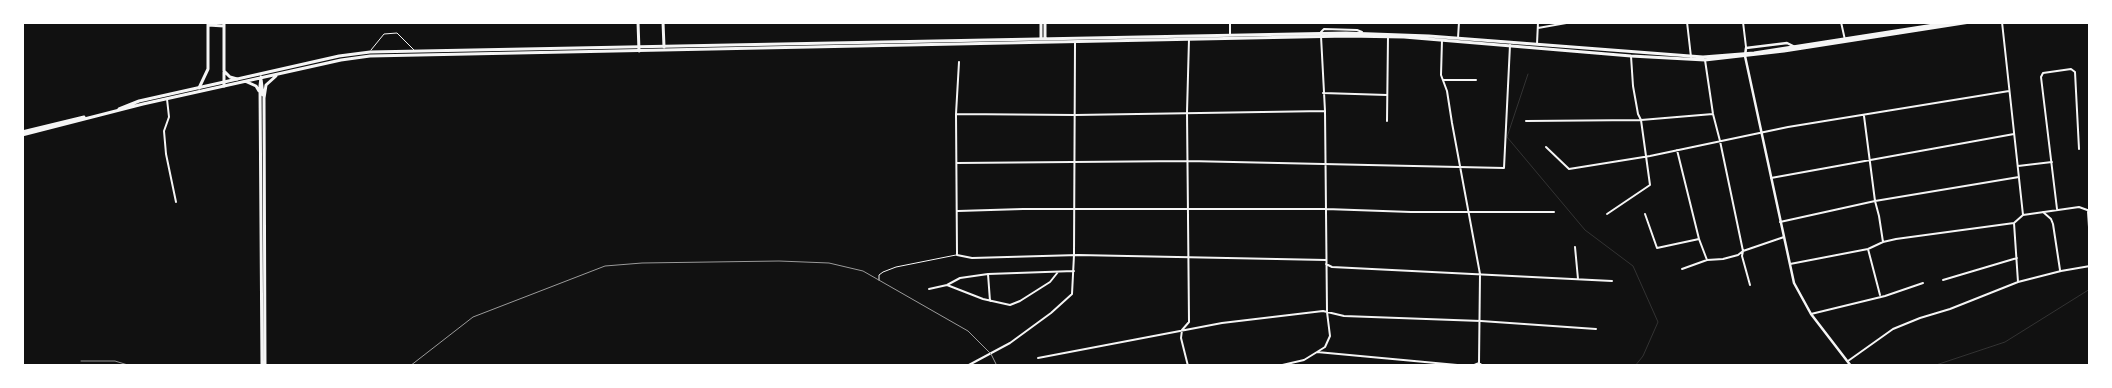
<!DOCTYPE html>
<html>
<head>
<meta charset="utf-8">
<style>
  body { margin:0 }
  #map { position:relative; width:2112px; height:388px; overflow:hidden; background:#111; font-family:"Golos Text",sans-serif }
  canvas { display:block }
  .frame { position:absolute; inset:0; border:24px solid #fff; pointer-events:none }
</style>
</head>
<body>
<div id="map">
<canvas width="2112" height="388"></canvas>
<div class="frame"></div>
</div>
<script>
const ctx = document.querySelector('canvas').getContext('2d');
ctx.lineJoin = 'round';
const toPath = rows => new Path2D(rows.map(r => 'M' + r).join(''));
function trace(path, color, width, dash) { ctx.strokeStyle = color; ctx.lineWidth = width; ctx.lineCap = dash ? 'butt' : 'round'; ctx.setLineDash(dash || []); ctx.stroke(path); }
trace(toPath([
  [1528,74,1507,137,1585,230,1633,266,1658,322,1643,356,1635,366],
  [1933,366,2005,342,2090,289]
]), '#333', 1);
trace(toPath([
  [371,50,384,34,397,33,414,50],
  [879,280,879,275,883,272,896,267,956,255]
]), '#f5f5f5', 1);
trace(toPath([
  [1230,22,1230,35],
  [1687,22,1691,57],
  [1743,22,1746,47],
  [1841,22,1845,40],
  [2002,22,2023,215],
  [1538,28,1572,22],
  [1321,32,1324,29,1357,30,1362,32],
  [1458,38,1459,22],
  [1442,40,1441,75,1447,91,1452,123,1480,274,1479,363],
  [1537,44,1538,22],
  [1705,60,1713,114,1720,141,1743,251,1742,256,1750,285],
  [959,62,956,114,957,255,972,258,1078,255,1326,260],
  [1444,80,1476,80],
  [1323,93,1387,95],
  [167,99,169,117,164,131,166,154,176,202],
  [956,114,1075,115,1325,111],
  [1864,116,1875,201,1879,216,1883,242],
  [1387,121,1388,36],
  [1526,121,1641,120,1713,114],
  [1546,147,1569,169,1650,156,1788,127,2009,91],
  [1677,150,1699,239,1707,260],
  [957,163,1188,161,1504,168,1510,45],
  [2018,166,2052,162],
  [1771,178,2014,134],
  [2057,209,2041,77,2043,73,2071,69,2075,72,2079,149],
  [958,211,1023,209,1326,209,1411,212,1554,212],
  [2043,212,2051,219,2053,224,2060,270],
  [2088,212,2090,242],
  [1607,214,1650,185,1641,120,1638,114,1633,86,1631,56],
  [1645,214,1657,248,1699,239],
  [1780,222,1875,201,2019,177],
  [2014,223,2018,282],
  [1575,247,1578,279],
  [1868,249,1880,295],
  [1326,264,1332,267,1612,281],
  [1790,264,1868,249,1883,242,1896,239,2014,223,2023,215,2079,207,2090,211],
  [1682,269,1707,260,1723,259,1738,255,1743,251,1784,237],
  [988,274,990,301],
  [1943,280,2017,258],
  [947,285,983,299,1010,305,1020,301,1050,282,1058,272],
  [929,289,947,285,960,278,988,274,1074,271],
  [1811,314,1885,296,1923,283],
  [1317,352,1325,347,1330,336,1327,312,1325,111,1321,36],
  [1038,358,1222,323,1323,311,1344,316,1481,321,1596,329],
  [1848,361,1893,329,1920,318,1950,309,2018,282,2061,271,2090,266],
  [967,366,1010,343,1051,313,1072,294,1074,255,1075,43],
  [1188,366,1181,338,1182,330,1189,322,1187,112,1189,39],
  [1278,366,1304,360,1317,352,1468,366],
  [1472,366,1479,363,1483,366]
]), '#f5f5f5', 2);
trace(toPath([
  [1795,47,1787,43,1746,48,1745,56,1794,283,1811,314,1851,366]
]), '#f5f5f5', 2.5);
trace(toPath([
  [224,22,224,86],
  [638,22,639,51],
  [663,22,664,47],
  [208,25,224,26],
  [224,71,230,77,237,79],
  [199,88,208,69,208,22]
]), '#f5f5f5', 3);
trace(toPath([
  [1041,22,1041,39],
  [1045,22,1045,39],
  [261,77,260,86,262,366],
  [261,79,263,95],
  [247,82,256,86,259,91],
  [119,109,139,101,224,82,339,56,370,52,1346,33,1429,36,1703,57,1754,53,1953,22],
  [22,132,84,117],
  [22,135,143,104,341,60,370,56,1347,36,1404,37,1631,56,1705,60,1784,51,1970,22],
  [265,366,264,98,266,85,276,76]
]), '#f5f5f5', 3);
trace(toPath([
  [81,361,115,361,131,366],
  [410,366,473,317,605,266,642,263,779,261,829,263,863,271,968,331,991,354,997,366]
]), '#9a9a9a', 1);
</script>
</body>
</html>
